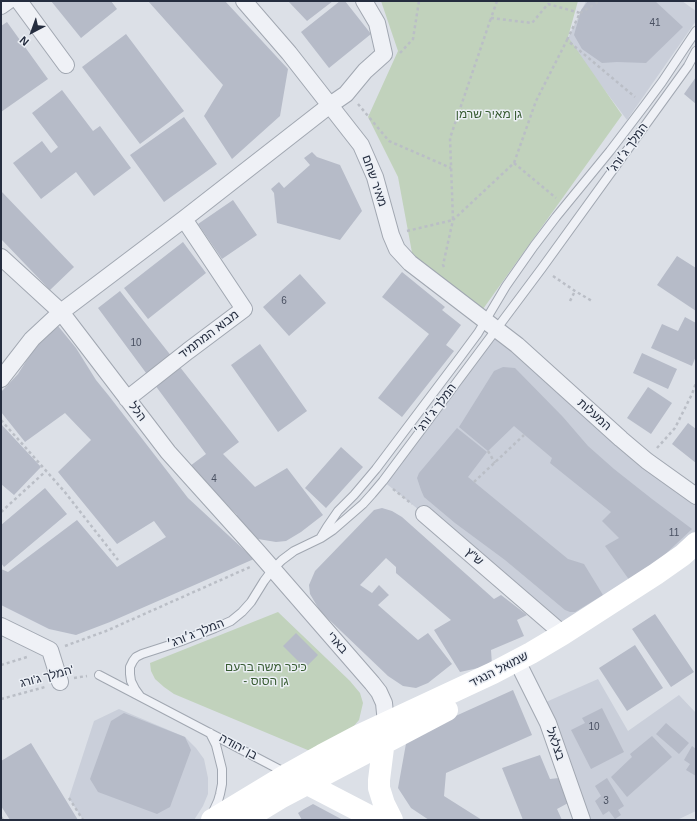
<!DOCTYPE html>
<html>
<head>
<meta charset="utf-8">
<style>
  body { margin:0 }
  #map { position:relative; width:697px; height:821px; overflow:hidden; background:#dce0e7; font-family:Helvetica,sans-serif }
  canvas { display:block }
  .frame { position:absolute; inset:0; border:2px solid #252d3f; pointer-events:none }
  .north { position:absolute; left:12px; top:12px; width:40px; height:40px; -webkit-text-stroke:3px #ebeff5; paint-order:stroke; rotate:221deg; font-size:11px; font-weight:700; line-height:16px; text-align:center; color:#252d3f }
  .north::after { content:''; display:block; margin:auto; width:14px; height:18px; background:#252d3f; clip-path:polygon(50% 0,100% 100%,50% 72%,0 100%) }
</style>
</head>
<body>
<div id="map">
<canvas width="697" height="821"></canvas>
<div class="frame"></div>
<div class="north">N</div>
</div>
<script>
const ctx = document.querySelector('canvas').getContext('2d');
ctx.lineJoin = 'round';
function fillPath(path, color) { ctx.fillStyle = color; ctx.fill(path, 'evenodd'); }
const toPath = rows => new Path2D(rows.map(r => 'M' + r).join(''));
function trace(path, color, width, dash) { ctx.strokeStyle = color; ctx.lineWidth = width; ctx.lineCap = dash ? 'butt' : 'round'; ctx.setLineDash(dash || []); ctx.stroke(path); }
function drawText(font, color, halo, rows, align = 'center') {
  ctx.font = font + ' Helvetica,Heebo,sans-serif'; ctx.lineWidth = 3; ctx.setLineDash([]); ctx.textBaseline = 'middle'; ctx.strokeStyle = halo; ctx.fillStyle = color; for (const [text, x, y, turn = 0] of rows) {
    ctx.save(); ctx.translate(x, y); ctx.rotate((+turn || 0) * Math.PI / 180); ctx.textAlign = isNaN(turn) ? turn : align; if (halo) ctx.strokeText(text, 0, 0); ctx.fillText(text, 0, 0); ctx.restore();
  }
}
fillPath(toPath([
  [586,1,682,1,696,11,696,21,627,120,567,40],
  [497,329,696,496,696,543,563,634,424,514,383,481],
  [598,679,628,731,679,695,696,713,696,811,677,820,591,820,546,702],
  [119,709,185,737,196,748,204,759,208,778,208,794,203,806,194,820,83,820,69,798,94,721]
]), '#cacfda');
fillPath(toPath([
  [381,1,578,1,568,37,622,115,483,309,413,258,398,177,368,117,398,51],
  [278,612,350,681,360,693,363,703,359,720,353,727,310,751,174,694,164,687,155,679,151,671,150,663]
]), '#c1d2bc');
fillPath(toPath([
  [51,1,111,1,117,9,81,38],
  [148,1,225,1,288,69,280,116,232,159,204,116,223,85],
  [288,1,333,1,307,21],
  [340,1,345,1,371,34,329,68,301,32],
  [588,1,655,1,683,27,646,63,617,62,602,63,582,49,574,35,581,10],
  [7,22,48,79,1,112,1,26],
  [126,34,184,111,140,144,82,67],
  [696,77,696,104,684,94],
  [62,90,93,131,100,126,131,168,94,196,76,172,41,199,13,163,42,141,51,153,58,147,32,113],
  [184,117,217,164,164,202,130,155],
  [312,152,317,157,340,165,362,211,340,240,277,223,274,193,271,189,279,182,284,188,310,165,304,158],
  [1,191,74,267,50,290,1,239],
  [233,200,257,235,222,259,198,224],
  [183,242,206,273,148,319,124,288],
  [677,256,696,268,696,311,657,285],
  [402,272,445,307,442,310,461,325,446,345,454,351,402,417,378,398,429,334,382,297],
  [300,274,326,303,289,336,263,307],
  [120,291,239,442,223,454,255,487,287,468,323,515,301,532,286,541,276,542,258,539,246,531,234,518,237,515,190,466,206,454,98,308],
  [685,317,696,323,696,356,692,366,651,348,662,324,678,331],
  [58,326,76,348,96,380,109,396,188,498,254,559,110,622,76,635,49,629,1,605,1,569,8,572,77,520,117,567,166,537,154,521,117,544,58,472,91,440,65,413,25,442,1,412,1,392,18,374,35,347],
  [260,344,307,411,278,432,231,365],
  [642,353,677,369,668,389,633,373],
  [503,367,515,368,563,417,588,446,614,469,652,499,692,529,659,560,630,581,605,546,619,538,602,521,611,512,550,463,552,458,514,426,488,451,459,427,494,371],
  [648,387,672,403,651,434,627,418],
  [688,423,696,429,696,463,672,444],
  [1,424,41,467,14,495,1,484],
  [457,428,487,452,468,477,568,559,584,564,603,595,575,612,570,612,565,610,505,560,455,523,424,497,421,490,417,478,419,473],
  [341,447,363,467,326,508,305,488],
  [45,488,67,514,4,567,1,563,1,525],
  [382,508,392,511,402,517,494,599,501,595,527,615,517,620,524,636,491,650,492,665,460,672,434,630,451,620,396,573,396,567,386,558,360,585,372,593,379,585,389,595,378,605,418,640,428,633,452,664,428,683,416,688,403,686,388,676,320,611,310,594,309,585,315,571,374,510],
  [655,614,694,672,671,687,632,629],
  [296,633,318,655,305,668,283,646],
  [635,645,663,688,627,711,599,668],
  [513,690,532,735,446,773,444,796,482,820,429,820,411,808,398,788,407,738],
  [602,708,624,752,591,769,571,730,585,723,582,718],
  [124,713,185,737,191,750,170,807,157,814,98,792,90,779,111,721],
  [666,723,689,743,679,754,656,734],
  [652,736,672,757,627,797,611,777,632,757,630,754],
  [31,743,78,820,10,820,1,806,1,761],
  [692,746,696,749,696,776,686,770,690,764,684,760],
  [540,755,550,779,559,778,570,802,557,809,562,820,523,820,502,768],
  [607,778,624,806,618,810,621,815,615,819,609,811,603,815,595,801,601,796,595,786],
  [313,804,343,820,302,820,298,813,304,809]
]), '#b6bbc8');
const lane = toPath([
  [321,537,327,527,338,511,354,495,376,469,461,356,478,333,506,286,534,246,556,217,610,151,645,105,662,82,696,31],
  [99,675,286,773],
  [140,696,135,689,131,681,130,674,130,667,133,661,136,657,142,654,179,642,215,628,231,621,242,612,251,602,264,581,273,569,282,560,294,551,321,538,333,530,363,504,372,494,383,481,542,268,688,66,696,51],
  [210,733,216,745,222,769,222,784,220,794,218,801,212,814]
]);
const street = toPath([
  [19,1,66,65],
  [244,1,289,53,361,145,375,177,391,235,397,249,410,263,517,345,621,439,647,461,696,496],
  [1,6,8,1],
  [1,257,61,312,168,452,258,552,372,683,379,692,384,703,386,723],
  [1,379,32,339,61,312,184,219,330,105,346,94,365,71,384,54,377,23,364,1],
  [127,399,188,351,244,309,184,219],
  [424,514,563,634],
  [1,626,50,650,60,682],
  [522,671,548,723,582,820]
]);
trace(lane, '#a1a7b1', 10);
trace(street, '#a1a7b1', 18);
trace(toPath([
  [497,1,491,18,532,23,548,4,580,13,567,40],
  [580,13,600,1],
  [400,53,413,39,419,1],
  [358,104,389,141,451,168],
  [514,163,556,198],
  [407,231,453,220,450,138,491,18],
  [444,267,443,265,453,220,514,163,536,101,567,40,635,97],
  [553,276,575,291,592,301],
  [570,301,575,291],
  [1,420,64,491,118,560],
  [657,448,675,428,692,394,696,383],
  [488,451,495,463],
  [474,482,524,435],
  [393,489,412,504],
  [1,512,46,471],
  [65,646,106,631,250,567],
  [1,665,27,657],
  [74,678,87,676],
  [1,699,45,687],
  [69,798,83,820],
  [1,817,3,820]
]), '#babec6', 2.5, [3, 3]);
trace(lane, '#eff1f6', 8);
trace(street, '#eff1f6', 16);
trace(toPath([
  [385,732,379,780,379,788,384,804,392,820],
  [296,778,377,820],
  [212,820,288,774,322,755,358,736,493,673,531,653,563,634,656,574,683,555,696,543],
  [244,820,280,798,447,710]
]), '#fff', 22);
drawText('10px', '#495061', null, [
  ["41",655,23],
  ["6",284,301],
  ["10",136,343],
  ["4",214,479],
  ["11",674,533],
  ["10",594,727],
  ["3",606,801]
]);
drawText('12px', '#375b31', '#ebeff5', [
  ["גן מאיר שרמן",489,115],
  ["כיכר משה ברעם",266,668],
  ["- גן הסוס",266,682]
]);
drawText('12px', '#252d3f', '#ebeff5', [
  ["המלך ג׳ורג׳",628,149,-54],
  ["מאיר שחם",374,181,71],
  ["מבוא המתמיד",209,335,-37],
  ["המלך ג׳ורג׳",436,409,-53],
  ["הלל",137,412,52],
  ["המעלות",594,415,42],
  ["ש\"ץ",474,557,41],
  ["המלך ג׳ורג׳",196,634,-22],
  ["בארי",337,643,49],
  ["שמואל הנגיד",499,670,-27],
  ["המלך ג'ורג'",47,677,-15],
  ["בצלאל",555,744,71],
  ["בן יהודה",238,747,28]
]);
</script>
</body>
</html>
